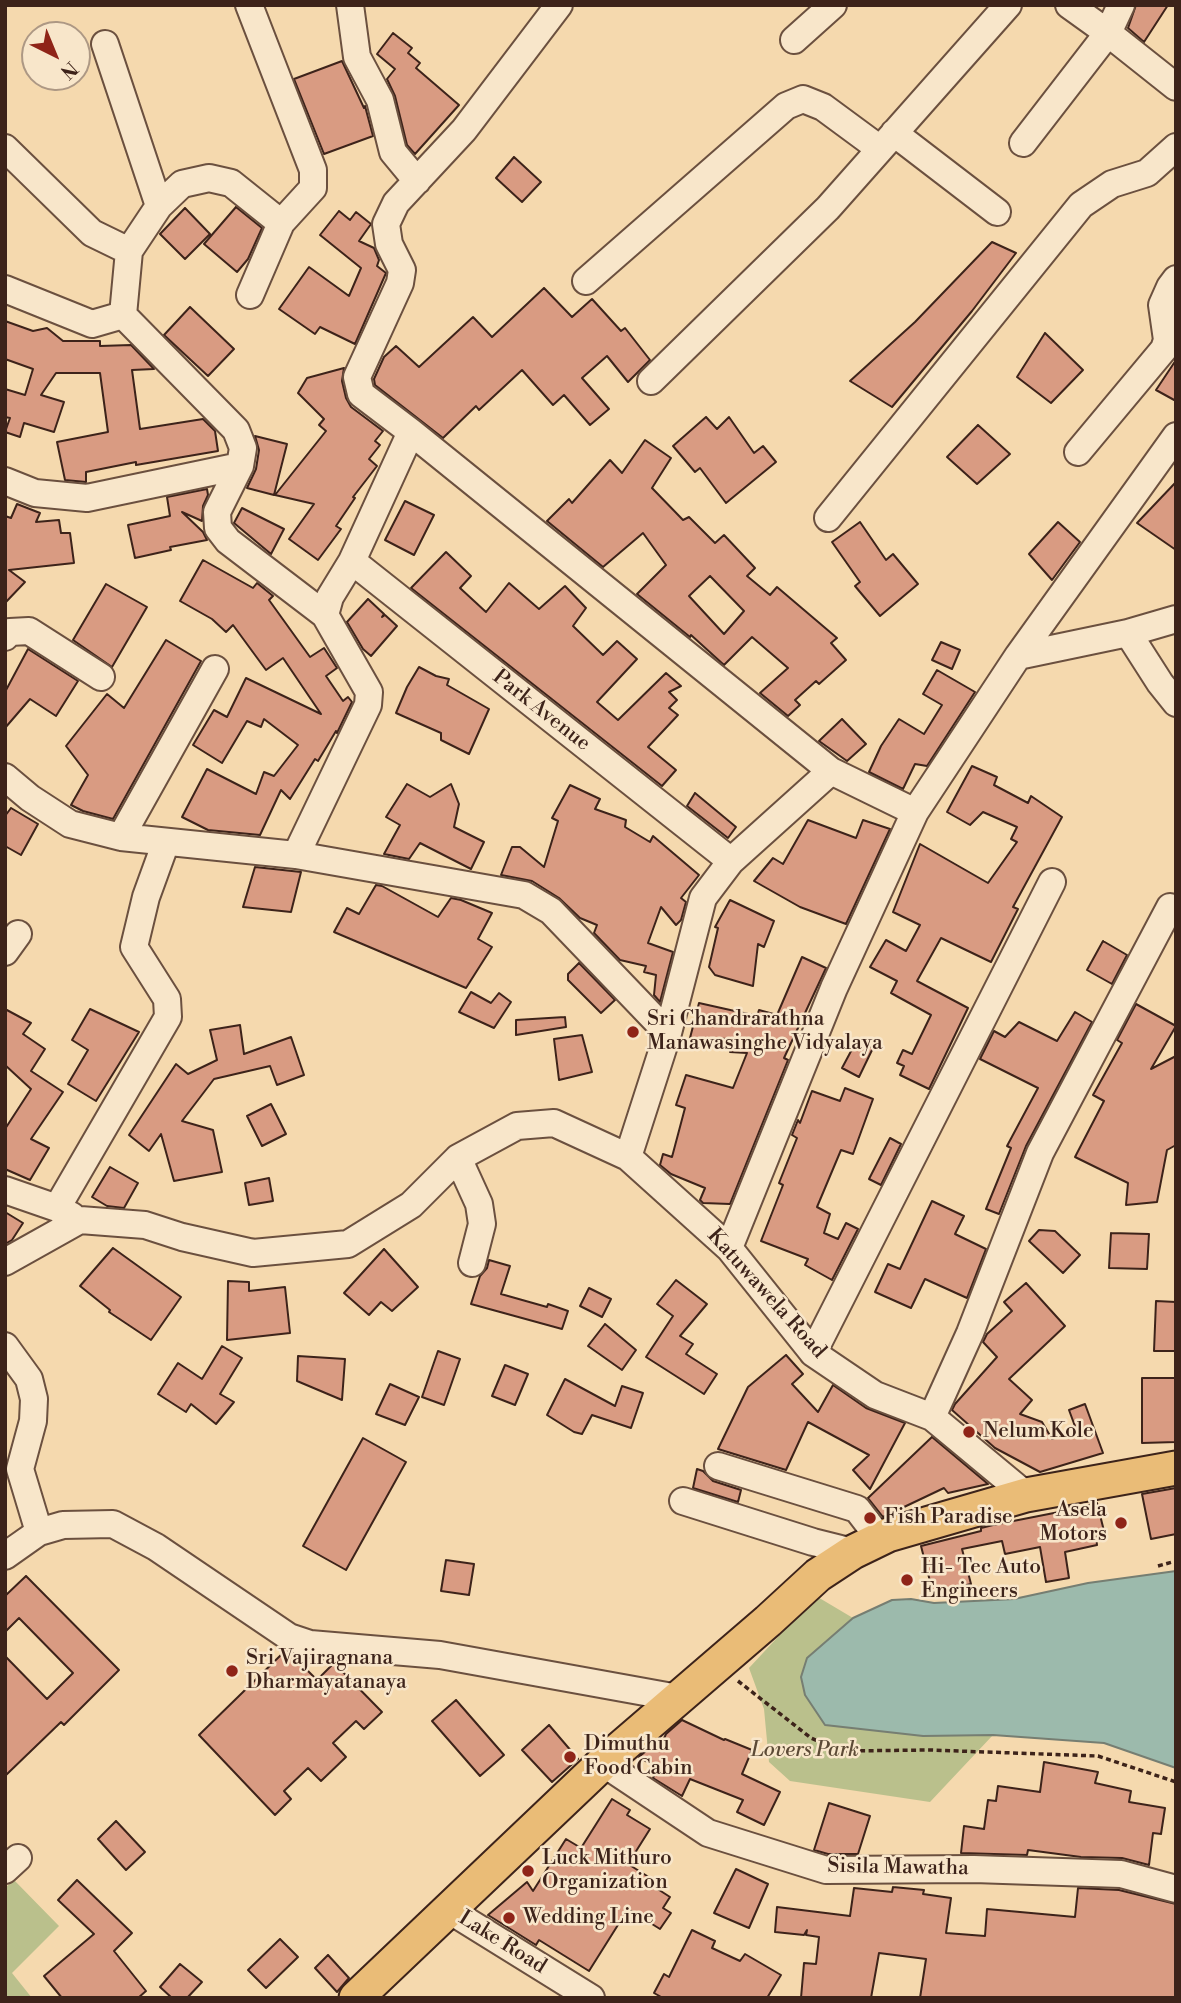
<!DOCTYPE html>
<html>
<head>
<meta charset="utf-8">
<style>
  body { margin:0 }
  #map { position:relative; width:1181px; height:2003px; overflow:hidden; background:#f5d9ae; font-family:"Libre Bodoni",serif }
  canvas { display:block }
  .frame { position:absolute; inset:0; border:7px solid #3d231a; pointer-events:none }
  .north { position:absolute; left:21px; top:21px; width:70px; height:70px; box-sizing:border-box; background:#f8e6ca; border:2px solid #ad9884; border-radius:50%; rotate:137deg; font-size:19px; font-weight:700; line-height:28px; text-align:center; color:#3d231a }
  .north::after { content:''; display:block; margin:auto; width:24px; height:32px; background:#8f2418; clip-path:polygon(50% 0,100% 100%,50% 72%,0 100%) }
</style>
</head>
<body>
<div id="map">
<canvas width="1181" height="2003"></canvas>
<div class="frame"></div>
<div class="north">N</div>
</div>
<script>
const ctx = document.querySelector('canvas').getContext('2d');
ctx.lineJoin = 'round';
function fillPath(path, color) { ctx.fillStyle = color; ctx.fill(path, 'evenodd'); }
const toPath = rows => new Path2D(rows.map(r => 'M' + r).join(''));
function trace(path, color, width, dash) { ctx.strokeStyle = color; ctx.lineWidth = width; ctx.lineCap = dash ? 'butt' : 'round'; ctx.setLineDash(dash || []); ctx.stroke(path); }
function drawText(font, color, halo, rows, align = 'center') {
  ctx.font = font + ' "Libre Bodoni",serif'; ctx.lineWidth = 5; ctx.setLineDash([]); ctx.textBaseline = 'middle'; ctx.strokeStyle = halo; ctx.fillStyle = color; for (const [text, x, y, turn = 0] of rows) {
    ctx.save(); ctx.translate(x, y); ctx.rotate((+turn || 0) * Math.PI / 180); ctx.textAlign = isNaN(turn) ? turn : align; if (halo) ctx.strokeText(text, 0, 0); ctx.fillText(text, 0, 0); ctx.restore();
  }
}
fillPath(toPath([
  [816,1596,853,1618,807,1658,825,1725,923,1736,993,1735,930,1802,790,1781,769,1762,764,1709,749,1668],
  [14,1880,59,1926,12,1973,32,1998,5,1998,5,1888]
]), '#bac08c');
const water = toPath([
  [1176,1571,1176,1768,1104,1743,993,1735,923,1736,825,1725,805,1695,801,1677,807,1658,853,1618,892,1600,911,1599,934,1603,1014,1599,1088,1583,1176,1571]
]);
fillPath(water, '#9cbaac');
trace(water, '#767e72', 2);
const building = toPath([
  [1136,5,1168,5,1144,42,1128,28,1136,5],
  [393,33,412,48,408,53,420,63,416,68,459,105,415,154,407,145,395,96,387,79,395,69,377,54,393,33],
  [342,61,364,108,365,106,373,136,324,154,294,79,342,61],
  [514,157,541,182,522,202,496,178,514,157],
  [236,207,262,228,248,259,237,272,204,244,236,207],
  [185,208,210,234,185,259,160,234,185,208],
  [339,211,350,220,356,212,371,224,359,241,374,248,379,260,377,266,386,273,355,344,320,327,315,334,279,309,309,267,349,296,361,268,320,235,339,211],
  [992,242,1016,253,972,311,892,407,850,381,915,322,992,242],
  [544,288,572,317,592,299,621,331,625,328,650,360,628,382,607,356,582,378,609,409,590,425,564,395,553,405,522,370,479,410,476,406,443,438,375,385,374,379,384,357,396,346,419,367,473,317,492,337,544,288],
  [190,307,234,349,208,376,164,335,190,307],
  [5,321,33,331,47,328,63,341,100,341,100,346,131,345,154,369,132,370,140,429,203,419,215,431,218,451,136,465,136,462,86,472,86,482,65,480,57,442,108,432,100,373,56,373,41,395,64,402,54,432,24,423,20,437,5,432,10,418,5,417,5,389,25,395,33,369,5,359,5,321],
  [1045,333,1083,370,1051,403,1017,377,1045,333],
  [1176,360,1176,401,1156,390,1176,360],
  [344,368,342,381,346,398,351,407,383,431,375,441,380,445,369,459,377,466,353,497,355,498,336,526,341,529,318,560,289,539,314,504,275,495,326,431,319,425,324,419,298,393,307,378,344,368],
  [706,417,717,429,729,417,754,453,763,446,776,462,726,503,700,468,695,472,673,446,706,417],
  [978,425,1010,454,977,484,947,457,978,425],
  [255,436,287,444,274,495,247,488,256,469,259,450,255,436],
  [645,440,671,458,652,488,683,520,689,517,715,543,724,535,755,568,747,576,770,595,777,587,837,638,831,643,846,660,819,684,816,681,795,700,800,705,788,716,760,693,788,668,752,637,724,665,691,635,690,637,637,594,666,565,643,533,603,567,547,521,569,499,572,503,610,460,622,473,645,440],
  [710,576,744,611,724,634,689,596,710,576],
  [1176,482,1176,550,1137,523,1176,482],
  [207,489,208,495,203,506,202,521,182,512,203,532,207,540,170,547,171,550,135,558,128,525,170,516,167,497,207,489],
  [405,501,434,515,414,555,385,540,405,501],
  [17,504,40,513,36,522,59,520,61,533,70,533,74,563,9,570,25,582,5,603,5,516,11,518,17,504],
  [242,508,284,529,271,554,234,523,242,508],
  [860,522,886,560,893,554,918,584,880,616,855,586,860,582,832,542,860,522],
  [1058,522,1080,542,1052,580,1029,554,1058,522],
  [446,552,471,576,460,588,486,612,509,583,539,609,565,586,586,608,573,626,603,655,617,641,637,659,597,702,618,720,666,673,681,686,669,692,677,700,669,708,678,715,648,747,676,770,662,786,411,588,446,552],
  [203,560,253,588,257,583,273,596,269,600,310,657,324,648,337,668,326,676,343,701,348,697,352,702,337,733,336,731,318,761,315,759,290,799,281,790,260,835,208,830,182,817,207,769,256,794,264,772,274,776,298,745,264,719,261,727,247,721,222,763,193,745,214,710,227,717,246,678,321,714,283,658,266,670,233,625,226,632,212,619,180,601,203,560],
  [106,584,147,607,112,667,73,640,106,584],
  [368,599,384,614,382,617,385,615,397,626,371,656,363,649,347,622,368,599],
  [166,640,201,661,113,819,83,811,71,805,88,775,66,746,107,694,124,708,166,640],
  [941,642,960,650,952,669,932,660,941,642],
  [28,649,78,681,56,716,30,699,5,728,5,692,28,649],
  [419,667,436,676,449,679,447,685,489,709,469,754,441,740,441,733,396,713,407,687,419,667],
  [937,670,975,692,927,766,915,764,903,789,869,772,881,746,899,719,924,734,942,705,923,694,937,670],
  [842,719,866,744,847,761,819,741,842,719],
  [972,766,997,777,994,785,1028,803,1031,796,1062,817,1013,907,1018,909,991,962,941,938,917,981,968,1008,929,1089,900,1075,904,1066,897,1063,903,1050,912,1054,931,1015,891,993,897,981,870,967,886,940,906,951,920,925,893,912,920,844,988,883,1017,842,1011,839,1017,827,983,812,970,825,947,812,972,766],
  [407,784,430,797,451,784,459,804,454,827,484,842,471,869,420,843,409,859,384,854,400,825,386,817,407,784],
  [570,785,600,799,595,809,626,820,625,827,650,842,653,836,699,875,681,898,686,902,681,920,676,925,661,907,648,943,673,952,660,1002,654,995,656,975,644,972,646,966,620,960,594,933,597,925,580,918,559,898,532,881,501,875,512,847,520,847,544,867,558,821,552,818,570,785],
  [695,793,736,827,728,838,687,806,695,793],
  [11,808,38,824,21,855,5,846,5,816,11,808],
  [808,820,856,838,863,820,890,829,846,924,800,907,754,881,773,858,783,864,808,820],
  [255,867,301,872,291,912,243,907,255,867],
  [376,885,382,886,438,917,451,898,461,900,492,913,478,939,492,947,466,988,334,932,347,908,359,914,376,885],
  [730,900,774,921,764,947,758,944,753,986,715,975,709,967,718,928,715,927,730,900],
  [1103,941,1127,955,1112,984,1087,970,1103,941],
  [802,957,826,968,784,1058,788,1060,730,1204,703,1203,700,1200,705,1188,671,1174,660,1165,663,1154,672,1157,685,1108,676,1105,686,1075,733,1088,747,1053,730,1052,732,1039,690,1038,699,1003,757,1016,759,1010,777,1015,802,957],
  [579,963,615,1000,601,1013,568,980,568,974,579,963],
  [471,992,491,1003,499,993,511,1002,494,1028,459,1012,471,992],
  [1136,1004,1176,1026,1151,1069,1176,1056,1176,1145,1167,1150,1157,1202,1126,1205,1128,1183,1075,1157,1104,1101,1093,1095,1122,1043,1117,1040,1136,1004],
  [5,1009,31,1023,23,1034,45,1049,31,1071,63,1092,31,1139,49,1148,30,1180,5,1169,5,1129,31,1089,5,1065,5,1009],
  [90,1009,139,1032,96,1101,68,1084,88,1050,72,1040,90,1009],
  [1075,1012,1092,1022,1026,1146,999,1214,986,1209,1011,1148,1007,1146,1038,1088,980,1059,994,1031,1005,1037,1019,1022,1057,1041,1075,1012],
  [565,1017,566,1027,516,1035,516,1020,565,1017],
  [240,1025,244,1054,291,1037,304,1075,277,1085,270,1066,214,1079,182,1121,213,1130,222,1172,174,1181,161,1134,149,1151,129,1135,176,1064,188,1074,217,1060,210,1030,240,1025],
  [582,1035,592,1072,559,1080,554,1039,582,1035],
  [857,1040,873,1048,859,1077,842,1068,857,1040],
  [845,1088,873,1099,853,1154,841,1150,817,1207,830,1214,824,1233,838,1239,846,1223,858,1229,832,1280,805,1265,808,1259,761,1241,783,1185,779,1183,797,1138,792,1135,798,1120,800,1123,812,1091,840,1101,845,1088],
  [271,1104,286,1134,262,1146,247,1116,271,1104],
  [890,1138,901,1144,881,1185,869,1179,890,1138],
  [110,1167,138,1183,124,1208,107,1206,92,1197,110,1167],
  [269,1178,273,1201,249,1205,245,1183,269,1178],
  [932,1201,964,1216,955,1234,986,1249,967,1298,925,1279,911,1308,875,1292,888,1264,900,1269,932,1201],
  [5,1212,23,1223,12,1240,5,1244,5,1212],
  [1039,1230,1055,1231,1080,1255,1063,1273,1029,1241,1039,1230],
  [1111,1233,1149,1234,1147,1269,1109,1268,1111,1233],
  [113,1248,181,1297,151,1340,109,1312,110,1310,80,1286,113,1248],
  [384,1249,418,1287,392,1311,381,1302,369,1315,344,1293,384,1249],
  [489,1260,510,1266,501,1294,547,1307,548,1304,568,1311,562,1329,471,1304,480,1276,487,1268,489,1260],
  [676,1280,707,1304,680,1336,693,1344,686,1354,717,1374,704,1394,646,1357,673,1316,657,1304,676,1280],
  [228,1281,249,1282,249,1291,285,1287,290,1333,227,1340,228,1281],
  [1026,1283,1065,1326,1009,1379,1032,1400,1020,1414,1042,1422,1052,1439,1076,1429,1069,1410,1085,1404,1103,1453,1040,1472,995,1448,952,1410,955,1404,997,1357,983,1342,987,1334,1012,1311,1004,1302,1026,1283],
  [589,1288,611,1299,602,1317,580,1306,589,1288],
  [1156,1301,1176,1302,1176,1351,1154,1351,1156,1301],
  [605,1324,636,1350,622,1370,588,1346,605,1324],
  [222,1346,242,1358,220,1394,234,1402,216,1424,191,1404,186,1412,158,1394,178,1363,202,1379,222,1346],
  [438,1351,460,1359,444,1405,422,1397,438,1351],
  [786,1355,803,1374,792,1384,818,1412,833,1385,866,1408,905,1423,870,1489,853,1470,869,1455,808,1422,786,1470,718,1449,748,1387,786,1355],
  [298,1356,345,1359,342,1400,297,1381,298,1356],
  [505,1365,528,1374,515,1405,492,1396,505,1365],
  [1142,1378,1176,1378,1176,1442,1142,1443,1142,1378],
  [565,1379,615,1406,622,1386,643,1393,631,1428,592,1415,582,1434,574,1432,547,1415,565,1379],
  [390,1384,419,1397,405,1425,376,1414,390,1384],
  [932,1437,988,1484,948,1493,944,1488,883,1517,868,1498,932,1437],
  [363,1438,406,1462,346,1570,303,1546,363,1438],
  [697,1469,703,1471,713,1481,741,1490,738,1502,693,1488,697,1469],
  [1176,1488,1176,1534,1151,1539,1142,1494,1176,1488],
  [1097,1503,1105,1535,1096,1537,1097,1545,1065,1552,1069,1578,1046,1582,1040,1547,1005,1554,1002,1541,962,1549,971,1584,933,1593,921,1546,981,1531,981,1528,993,1525,1059,1512,1059,1509,1063,1508,1077,1505,1077,1508,1097,1503],
  [446,1560,474,1564,469,1595,441,1591,446,1560],
  [26,1576,119,1670,64,1725,61,1722,5,1776,5,1656,47,1699,73,1673,19,1618,5,1632,5,1596,26,1576],
  [284,1652,291,1654,317,1680,334,1663,382,1712,364,1729,356,1721,333,1743,346,1757,321,1781,308,1768,284,1791,291,1799,275,1815,199,1735,284,1652],
  [456,1700,504,1755,480,1776,432,1721,456,1700],
  [682,1720,724,1740,725,1739,752,1750,742,1774,780,1792,764,1825,737,1812,743,1800,690,1779,682,1796,653,1778,659,1767,639,1758,640,1756,658,1741,662,1743,666,1734,682,1720],
  [549,1725,578,1759,552,1782,522,1750,549,1725],
  [1044,1762,1098,1772,1095,1783,1131,1791,1129,1802,1165,1808,1161,1834,1153,1833,1149,1865,1122,1858,1081,1857,1028,1850,1027,1855,961,1853,964,1826,984,1829,988,1800,996,1801,998,1786,1040,1792,1044,1762],
  [612,1799,630,1810,627,1815,650,1829,628,1864,655,1881,653,1886,670,1897,663,1908,671,1913,660,1929,628,1909,589,1971,539,1940,536,1945,488,1915,527,1882,533,1891,566,1839,581,1848,612,1799],
  [829,1803,870,1816,858,1854,828,1854,814,1850,829,1803],
  [116,1821,145,1852,126,1870,98,1839,116,1821],
  [736,1869,768,1884,749,1928,714,1913,736,1869],
  [77,1880,132,1933,114,1951,146,1991,138,1998,62,1998,44,1976,94,1934,58,1900,77,1880],
  [893,1887,924,1890,923,1894,951,1898,946,1933,985,1936,987,1909,1075,1917,1078,1888,1119,1890,1176,1904,1176,1998,920,1998,926,1959,879,1953,871,1998,801,1998,804,1963,816,1964,819,1937,806,1935,807,1930,804,1935,775,1932,777,1907,850,1916,854,1888,892,1892,893,1887],
  [692,1930,715,1941,712,1948,740,1961,745,1954,781,1975,767,1998,663,1998,654,1993,664,1974,669,1977,692,1930],
  [280,1939,298,1957,266,1988,248,1970,280,1939],
  [328,1955,349,1978,337,1992,315,1968,328,1955],
  [180,1964,202,1982,187,1998,172,1998,160,1987,180,1964]
]);
fillPath(building, '#d99b82');
trace(building, '#3d231a', 2);
const minor = toPath([
  [249,5,313,170,313,188,281,223,250,295],
  [350,5,357,57,380,100,393,152,417,181],
  [1069,5,1108,33,1176,87],
  [794,40,833,5],
  [105,44,159,206],
  [894,133,997,212],
  [1023,143,1108,33,1121,5],
  [5,148,92,233,129,251],
  [281,223,231,183,209,178,182,184,159,206,129,251,123,315,236,430,243,448,240,466,217,512,218,528,228,541,325,615],
  [586,281,786,106,803,99,823,107,880,149],
  [5,289,92,324,123,315],
  [651,381,828,208,1008,5],
  [411,432,361,394,357,377,400,283,402,270,389,244,386,224,396,203,464,130,559,5],
  [1078,452,1164,349,1167,340,1162,305,1170,287,1176,279],
  [5,481,35,493,87,498,240,466],
  [828,518,1081,205,1112,184,1147,173,1176,147],
  [352,561,731,861],
  [1128,633,1160,683,1176,703],
  [5,637,10,632,29,631,101,677],
  [1018,656,1176,436],
  [5,777,30,798,70,824,121,837,296,855,524,895,551,911,668,1033],
  [121,837,215,669],
  [296,855,368,705,369,692,325,615,330,597,352,561,411,432,831,771],
  [5,952,18,934],
  [628,1157,668,1033,703,898,731,861,831,771,915,812,1018,656,1128,633,1176,619],
  [458,1158,479,1204,482,1224,472,1263],
  [5,1190,57,1208,72,1216],
  [57,1208,168,1017,167,999,134,947,146,897,166,842],
  [729,1248,834,988,915,812],
  [5,1262,80,1220,145,1225,182,1237,253,1253,348,1244,411,1205,458,1158,517,1126,554,1123,628,1157,729,1248,813,1353,875,1395,932,1417,1026,1495],
  [5,1346,29,1379,34,1399,33,1421,20,1469,39,1532],
  [813,1353,1052,882],
  [932,1417,970,1333,1040,1153,1170,907],
  [718,1466,857,1509,880,1539],
  [683,1501,813,1542,853,1552],
  [5,1556,39,1532,63,1525,113,1524,156,1547,289,1637,310,1644,440,1655,678,1698],
  [603,1763,708,1833,826,1870,974,1869,1121,1874,1176,1889],
  [5,1870,18,1858],
  [449,1910,591,1998]
]);
const major = toPath([
  [356,1998,603,1763,768,1621,818,1575,853,1552,888,1535,1026,1495,1176,1468]
]);
trace(minor, '#6b503f', 30);
trace(major, '#3d231a', 37);
trace(toPath([
  [1158,1566,1176,1561],
  [738,1681,811,1738,840,1751,930,1750,1098,1756,1176,1782]
]), '#3d231a', 3.5, [5, 3.5]);
trace(minor, '#f8e6ca', 26);
trace(major, '#eabc77', 33);
for (const [x, y, r, color] of [
  [633,1032,7,"#8f2418"],
  [969,1432,7,"#8f2418"],
  [870,1518,7,"#8f2418"],
  [1121,1523,7,"#8f2418"],
  [907,1580,7,"#8f2418"],
  [232,1671,7,"#8f2418"],
  [570,1757,7,"#8f2418"],
  [528,1871,7,"#8f2418"],
  [509,1918,7,"#8f2418"]
]) { const dot = new Path2D(); dot.arc(x, y, r, 0, 2 * Math.PI); ctx.fillStyle = color; ctx.fill(dot); trace(dot, '#f8e6ca', 2.5); }
drawText('21px', '#3d231a', '#f8e6ca', [
  ["Park Avenue",541,711,38],
  ["Katuwawela Road",766,1294,48],
  ["Sisila Mawatha",898,1868,1],
  ["Lake Road",502,1943,32]
]);
drawText('21px', '#3d231a', '#f8e6ca', [
  ["Sri Chandrarathna",647,1020],
  ["Manawasinghe Vidyalaya",647,1044],
  ["Nelum Kole",983,1432],
  ["Asela",1107,1511,"right"],
  ["Motors",1107,1535,"right"],
  ["Fish Paradise",884,1518],
  ["Hi- Tec Auto",921,1568],
  ["Engineers",921,1592],
  ["Sri Vajiragnana",246,1659],
  ["Dharmayatanaya",246,1683],
  ["Dimuthu",584,1745],
  ["Food Cabin",584,1769],
  ["Luck Mithuro",542,1859],
  ["Organization",542,1883],
  ["Wedding Line",523,1918]
], 'left');
drawText('italic 21px', '#5c4a36', '#f8e6ca', [
  ["Lovers Park",805,1751]
]);
</script>
</body>
</html>
